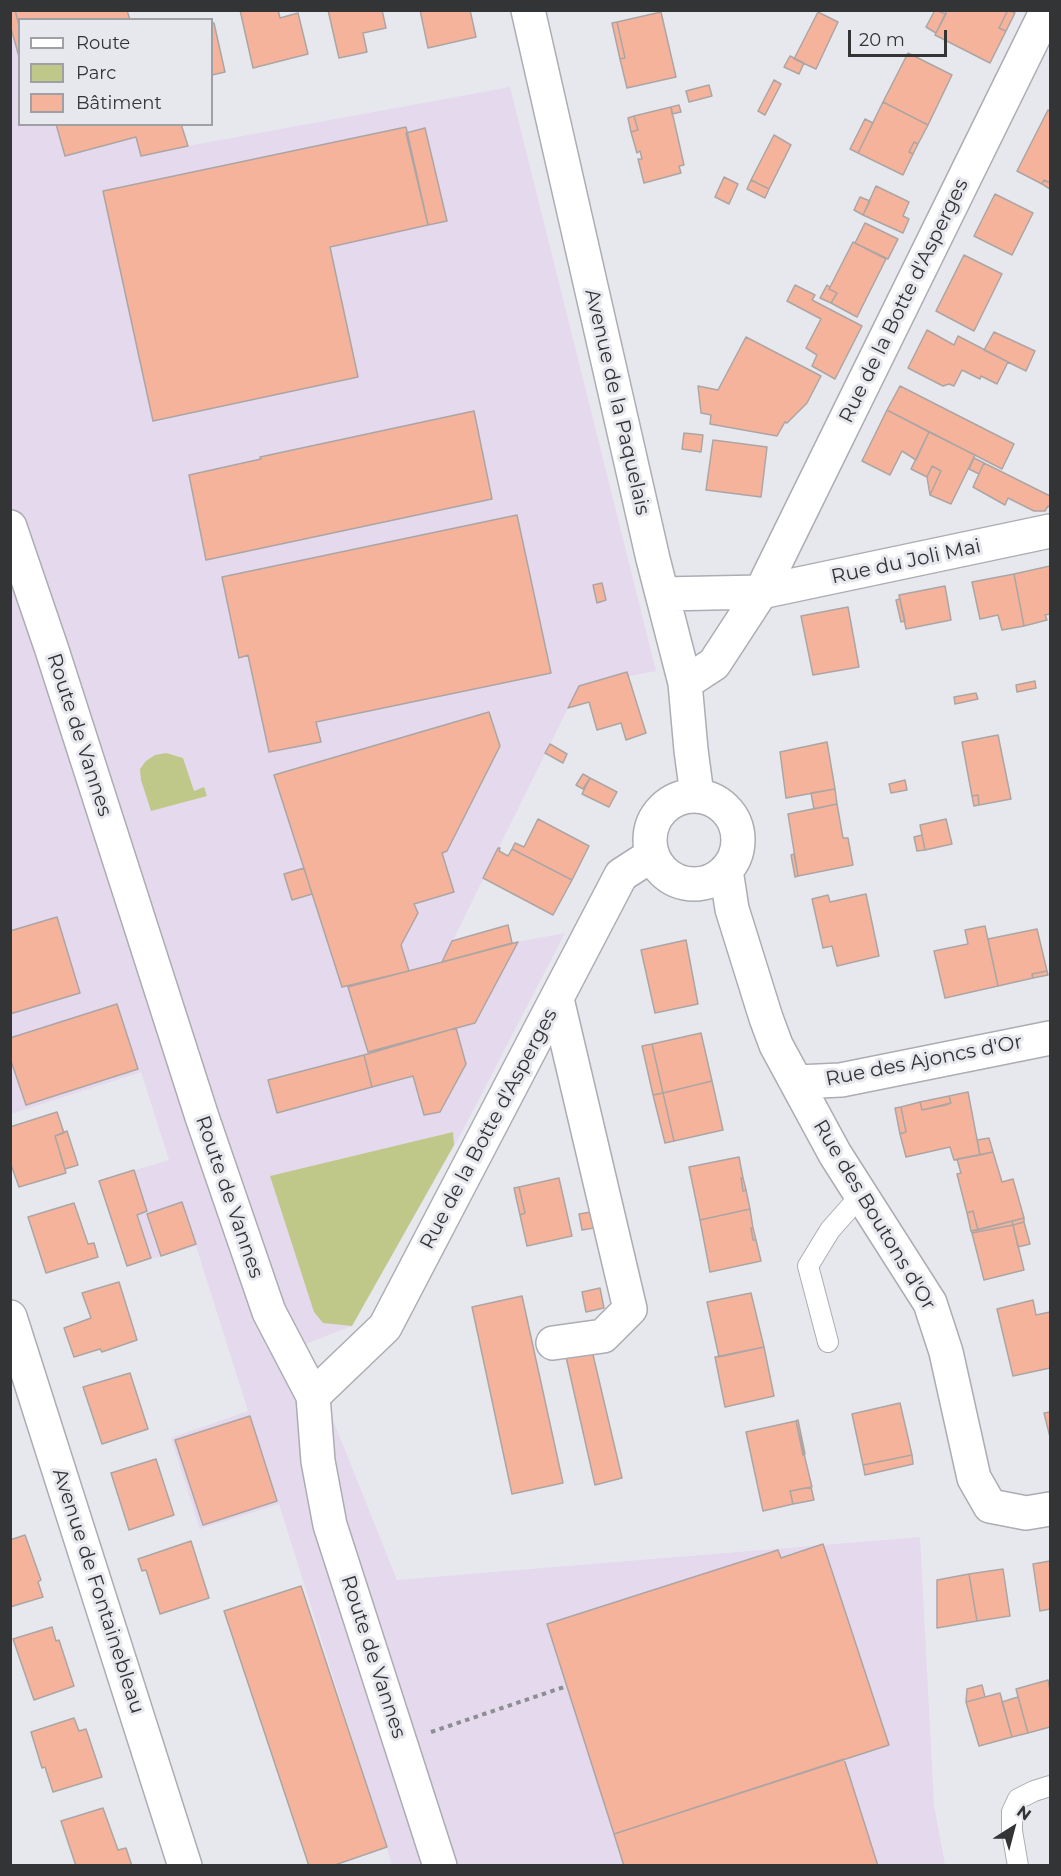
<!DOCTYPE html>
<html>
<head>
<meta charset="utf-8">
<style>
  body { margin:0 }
  #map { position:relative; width:1061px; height:1876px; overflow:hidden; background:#e7e8ee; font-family:Montserrat,sans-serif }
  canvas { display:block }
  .frame { position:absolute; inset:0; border:12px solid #333436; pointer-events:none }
  .legend { position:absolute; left:18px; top:18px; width:195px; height:108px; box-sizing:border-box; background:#e7e8ee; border:2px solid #9fa0a4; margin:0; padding:8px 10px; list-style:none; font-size:18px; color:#333436 }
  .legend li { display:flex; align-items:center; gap:12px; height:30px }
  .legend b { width:30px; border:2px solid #9fa0a4 }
  .north { position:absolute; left:983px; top:1798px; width:60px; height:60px; -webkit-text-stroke:4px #e7e8ee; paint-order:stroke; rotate:36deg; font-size:16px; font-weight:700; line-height:24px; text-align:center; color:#333436 }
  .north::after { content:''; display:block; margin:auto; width:21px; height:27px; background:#333436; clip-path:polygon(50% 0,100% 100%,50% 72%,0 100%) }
  .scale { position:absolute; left:848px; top:30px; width:99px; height:27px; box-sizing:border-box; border:3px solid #333436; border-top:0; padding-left:8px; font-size:18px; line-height:21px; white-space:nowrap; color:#333436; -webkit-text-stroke:4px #e7e8ee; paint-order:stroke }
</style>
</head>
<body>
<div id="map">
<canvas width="1061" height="1876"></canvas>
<div class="frame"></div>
<ul class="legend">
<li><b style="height:8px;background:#fff"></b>Route</li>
<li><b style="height:16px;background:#bfc889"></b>Parc</li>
<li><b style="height:16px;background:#f6b39c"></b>Bâtiment</li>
</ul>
<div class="north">N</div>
<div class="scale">20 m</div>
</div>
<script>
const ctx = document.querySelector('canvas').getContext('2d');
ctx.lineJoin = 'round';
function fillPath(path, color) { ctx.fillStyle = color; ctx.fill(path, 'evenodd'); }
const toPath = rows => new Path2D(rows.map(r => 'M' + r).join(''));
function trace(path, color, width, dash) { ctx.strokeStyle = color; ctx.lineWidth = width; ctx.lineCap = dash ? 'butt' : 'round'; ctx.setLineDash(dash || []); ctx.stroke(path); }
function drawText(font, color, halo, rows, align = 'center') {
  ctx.font = font + ' Montserrat,sans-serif'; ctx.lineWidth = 6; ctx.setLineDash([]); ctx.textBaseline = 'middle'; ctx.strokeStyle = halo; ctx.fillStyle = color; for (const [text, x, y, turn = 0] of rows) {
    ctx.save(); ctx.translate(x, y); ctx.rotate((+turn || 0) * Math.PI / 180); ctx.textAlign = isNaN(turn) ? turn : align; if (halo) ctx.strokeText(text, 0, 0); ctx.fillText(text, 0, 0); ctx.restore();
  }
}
fillPath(toPath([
  [10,11,20,20,20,124,177,125,188,146,510,87,656,671,579,686,442,962,511,943,565,933,463,1130,352,1326,303,1345,397,1580,920,1537,934,1805,945,1865,392,1865,279,1504,200,1529,171,1438,248,1411,196,1246,127,1266,99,1181,169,1160,141,1072,11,1114]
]), '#e5d9ed');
fillPath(toPath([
  [166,753,183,758,194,791,204,787,207,796,151,811,141,780,140,769,146,761,155,755],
  [453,1132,454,1145,352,1326,323,1323,314,1312,270,1176]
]), '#bfc889');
const building = toPath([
  [10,10,15,10,20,29,20,60,10,25,10,10],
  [15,10,127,10,130,20,20,20,20,29,15,10],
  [240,10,278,10,280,18,298,13,308,54,253,68,240,10],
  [328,10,382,10,386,28,363,33,367,52,339,58,328,10],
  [420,10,470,10,476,37,428,48,420,10],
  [935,10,946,14,936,33,926,27,935,10],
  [947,10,1008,10,999,28,1006,31,990,63,935,35,947,10],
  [1008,10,1015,13,1006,31,999,28,1008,10],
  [661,12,676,77,627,88,620,59,625,58,617,22,661,12],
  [818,12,838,22,816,69,794,59,818,12],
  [617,22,625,58,620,59,612,23,617,22],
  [214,23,225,72,212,75,212,24,214,23],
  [908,53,952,75,928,125,883,102,908,53],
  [790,56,804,63,799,74,784,67,790,56],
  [774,80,781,84,765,115,758,111,774,80],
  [709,85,712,96,689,102,686,91,709,85],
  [883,102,928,125,918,144,914,142,909,152,913,154,903,175,858,153,883,102],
  [679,105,681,112,672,114,671,107,679,105],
  [671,107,684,165,679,166,681,173,644,183,638,159,642,159,640,151,637,153,631,132,638,130,634,116,671,107],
  [1048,110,1050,111,1050,183,1044,180,1042,184,1017,171,1048,110],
  [634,116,638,130,631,132,628,118,634,116],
  [865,119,873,123,858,153,850,149,865,119],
  [56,124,181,124,188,146,141,156,136,137,65,156,56,124],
  [406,127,428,225,330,247,358,377,153,421,103,191,406,127],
  [425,128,447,221,428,225,406,133,425,128],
  [774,135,791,145,769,189,751,180,774,135],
  [914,142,918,144,913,154,909,152,914,142],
  [724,177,738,184,729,204,715,197,724,177],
  [751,180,769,189,765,198,747,189,751,180],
  [1044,180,1050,183,1050,189,1042,184,1044,180],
  [876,186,909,202,903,216,909,219,903,233,863,215,876,186],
  [995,194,1033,213,1012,255,974,236,995,194],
  [860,197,870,201,863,215,854,210,860,197],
  [865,223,898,239,888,259,855,243,865,223],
  [853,242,886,259,857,317,831,303,837,293,829,289,853,242],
  [964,255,1002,274,974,331,936,311,964,255],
  [795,285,815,295,812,300,862,326,835,379,812,366,817,355,806,348,821,319,787,301,795,285],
  [827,285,830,287,829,289,837,293,831,303,820,298,827,285],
  [927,330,954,345,958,336,1008,362,997,384,981,376,980,379,962,370,954,386,949,384,943,386,908,368,927,330],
  [994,332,1035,351,1026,371,984,350,994,332],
  [746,337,821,376,807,403,787,423,785,422,777,436,710,424,711,415,701,413,698,386,718,390,746,337],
  [900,386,1014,444,1002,469,887,410,900,386],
  [887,410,929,432,916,460,902,451,890,475,862,461,887,410],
  [474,411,492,499,206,560,189,475,261,459,260,457,474,411],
  [929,432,975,455,951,504,930,495,941,471,932,466,927,477,911,469,929,432],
  [684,433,703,435,701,452,682,449,684,433],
  [713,440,767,447,761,497,706,490,713,440],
  [974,458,984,463,979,474,969,469,974,458],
  [984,463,1050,496,1050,507,1048,506,1045,511,1034,511,1008,498,1005,505,973,487,984,463],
  [932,466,941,471,930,495,927,477,932,466],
  [517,515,551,673,316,722,321,742,269,752,248,655,239,658,222,577,517,515],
  [1050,566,1050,614,1045,615,1047,620,1024,626,1014,574,1050,566],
  [1014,574,1024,626,1002,630,998,615,980,619,972,582,1014,574],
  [602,583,606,600,597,603,593,585,602,583],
  [945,586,951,620,906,629,899,595,945,586],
  [900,599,905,621,901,622,896,600,900,599],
  [848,607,859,667,813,675,801,616,848,607],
  [627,672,646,733,626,740,621,723,597,730,589,702,568,708,579,686,627,672],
  [1035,681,1036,688,1017,692,1016,685,1035,681],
  [976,693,978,699,955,704,954,697,976,693],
  [489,712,500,746,447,851,442,853,454,892,414,904,418,913,401,945,409,971,342,987,274,775,489,712],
  [998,735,1011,799,979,805,978,795,972,796,962,742,998,735],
  [827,742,835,789,786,798,780,752,827,742],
  [550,744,567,754,563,763,545,753,550,744],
  [583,774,590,778,583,789,576,785,583,774],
  [590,778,617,792,609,807,582,794,590,778],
  [905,780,907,790,891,793,889,784,905,780],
  [835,789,837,804,814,809,811,793,835,789],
  [978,795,979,805,974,806,972,796,978,795],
  [837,804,843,838,848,838,853,865,798,876,788,814,837,804],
  [538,819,589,846,572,880,512,849,515,843,524,847,538,819],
  [946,819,952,844,925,850,920,825,946,819],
  [922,835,925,850,917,851,914,837,922,835],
  [498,848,500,848,499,851,508,856,512,849,572,880,553,915,483,878,498,848],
  [794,854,798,876,795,877,791,855,794,854],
  [304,868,312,894,292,900,284,874,304,868],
  [866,894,879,956,837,966,832,946,823,948,812,899,828,895,830,902,866,894],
  [57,917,80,993,10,1014,10,931,57,917],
  [508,925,512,943,442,962,452,941,508,925],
  [985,926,998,986,945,998,934,951,968,944,965,930,985,926],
  [1037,929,1047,971,1032,974,1033,978,998,986,988,939,1037,929],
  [686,940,698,1004,655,1013,641,950,686,940],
  [518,942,475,1023,368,1052,348,987,518,942],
  [1047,971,1048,975,1033,978,1032,974,1047,971],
  [117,1004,138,1069,26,1105,10,1058,10,1038,117,1004],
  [456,1028,466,1064,440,1112,424,1115,413,1076,372,1087,364,1055,456,1028],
  [701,1033,712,1081,663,1093,652,1044,701,1033],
  [652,1044,663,1093,653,1095,642,1046,652,1044],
  [364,1055,372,1087,277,1113,268,1080,364,1055],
  [712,1081,723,1130,674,1141,663,1093,712,1081],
  [968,1092,980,1155,954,1160,950,1147,906,1157,900,1134,906,1132,901,1107,920,1102,922,1110,946,1105,951,1103,949,1096,968,1092],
  [663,1093,674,1141,665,1143,653,1095,663,1093],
  [949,1096,951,1103,922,1110,920,1102,949,1096],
  [901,1107,906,1132,900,1134,895,1108,901,1107],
  [57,1112,64,1133,55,1136,66,1173,19,1187,10,1162,10,1127,57,1112],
  [67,1131,78,1165,65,1169,55,1136,67,1131],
  [989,1138,993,1152,980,1155,977,1140,989,1138],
  [993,1152,1002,1182,1013,1179,1024,1218,978,1230,973,1211,967,1213,957,1174,961,1173,957,1159,993,1152],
  [739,1157,743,1178,741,1178,743,1191,746,1190,750,1209,700,1220,689,1167,739,1157],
  [134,1170,147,1211,137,1215,151,1258,127,1266,99,1181,134,1170],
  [559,1178,572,1236,527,1246,520,1215,525,1213,519,1187,559,1178],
  [741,1178,743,1178,746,1190,743,1191,741,1178],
  [519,1187,525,1213,520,1215,514,1188,519,1187],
  [182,1202,196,1244,161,1256,147,1214,182,1202],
  [74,1203,88,1244,94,1243,98,1257,46,1273,28,1217,74,1203],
  [750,1209,753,1228,751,1228,753,1240,756,1240,761,1261,710,1272,700,1220,750,1209],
  [973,1211,978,1230,971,1231,967,1213,973,1211],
  [591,1212,594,1228,582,1230,579,1214,591,1212],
  [1024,1218,1024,1222,1013,1225,1012,1221,1024,1218],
  [1012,1221,1013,1225,972,1233,971,1231,1012,1221],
  [1024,1222,1030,1244,1018,1247,1013,1225,1024,1222],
  [1013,1225,1024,1270,984,1280,972,1233,1013,1225],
  [751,1228,753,1228,756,1240,753,1240,751,1228],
  [119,1282,137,1340,102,1352,100,1349,74,1357,64,1328,91,1318,82,1293,119,1282],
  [600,1288,604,1308,586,1312,582,1292,600,1288],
  [751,1293,764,1347,719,1357,707,1302,751,1293],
  [522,1296,563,1483,512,1494,472,1307,522,1296],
  [1033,1300,1036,1315,1050,1312,1050,1368,1013,1376,997,1309,1033,1300],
  [590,1342,622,1478,595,1485,564,1348,590,1342],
  [764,1347,774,1396,725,1407,715,1357,764,1347],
  [130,1373,148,1429,102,1444,83,1387,130,1373],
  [900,1403,912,1455,863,1465,852,1414,900,1403],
  [1050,1412,1050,1437,1044,1413,1050,1412],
  [250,1416,277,1501,203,1525,175,1440,250,1416],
  [798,1420,805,1454,803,1455,796,1421,798,1420],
  [796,1421,812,1487,790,1491,793,1504,763,1511,746,1432,796,1421],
  [912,1455,913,1464,865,1475,863,1465,912,1455],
  [156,1459,174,1515,129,1530,111,1473,156,1459],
  [811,1487,814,1500,793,1504,790,1491,811,1487],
  [25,1535,41,1580,38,1582,43,1597,10,1607,10,1540,25,1535],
  [191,1541,209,1598,160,1614,146,1570,142,1571,138,1559,191,1541],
  [823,1544,889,1745,614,1834,547,1624,778,1550,781,1558,823,1544],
  [1050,1561,1050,1609,1040,1611,1033,1564,1050,1561],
  [1003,1569,1010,1616,977,1621,969,1574,1003,1569],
  [969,1574,977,1621,937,1628,937,1580,969,1574],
  [301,1586,387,1847,332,1866,309,1866,224,1611,301,1586],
  [52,1627,56,1641,59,1640,74,1686,34,1700,13,1639,52,1627],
  [1048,1680,1050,1691,1050,1727,1028,1733,1016,1689,1048,1680],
  [982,1685,985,1697,966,1702,967,1689,982,1685],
  [1000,1693,1012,1737,979,1746,966,1702,1000,1693],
  [1018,1697,1028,1733,1012,1737,1002,1702,1018,1697],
  [74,1718,79,1731,86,1729,102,1777,53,1792,45,1767,42,1768,31,1732,74,1718],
  [844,1759,878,1866,624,1866,614,1834,844,1759],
  [103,1808,118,1850,126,1848,132,1866,76,1866,61,1821,103,1808]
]);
fillPath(building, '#f6b39c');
trace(building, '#aca5a3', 1.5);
const service = toPath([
  [828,1342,808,1266,830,1230,861,1195],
  [1018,1866,1012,1831,1012,1812,1018,1799,1034,1791,1050,1786]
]);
const minor = toPath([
  [528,10,653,559,685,683,691,750,697,795],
  [662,594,761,592,1050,531],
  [685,683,714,664,761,592,1047,10],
  '650 840a44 44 0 1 1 88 0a44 44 0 1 1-88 0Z',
  [726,870,732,909,766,1018,776,1045,835,1154,930,1303,946,1352,974,1478,990,1506,1026,1513,1050,1509],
  [797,1082,841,1080,1050,1038],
  [10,1317,185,1866],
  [553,1343,603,1336,630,1309,557,999],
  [313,1396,385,1327,621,875,652,855]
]);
const secondary = toPath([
  [10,527,52,650,202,1117,269,1312,313,1396,318,1461,330,1525,440,1866]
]);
trace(service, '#acadb3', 22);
trace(minor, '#acadb3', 36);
trace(secondary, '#acadb3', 36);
trace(toPath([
  [431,1732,567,1686]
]), '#8d8e92', 4, [4.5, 4.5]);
trace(service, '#fff', 20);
trace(minor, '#fff', 33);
trace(secondary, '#fff', 33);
drawText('20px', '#333436', '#e7e8ee', [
  ["Rue de la Botte d'Asperges",904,301,-64],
  ["Avenue de la Paquelais",617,402,77],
  ["Rue du Joli Mai",906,562,-12],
  ["Route de Vannes",79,735,72],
  ["Rue des Ajoncs d'Or",924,1061,-11],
  ["Rue de la Botte d'Asperges",489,1129,-62],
  ["Route de Vannes",229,1197,71],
  ["Rue des Boutons d'Or",874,1215,59],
  ["Avenue de Fontainebleau",98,1591,72],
  ["Route de Vannes",373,1657,72]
]);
</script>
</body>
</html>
